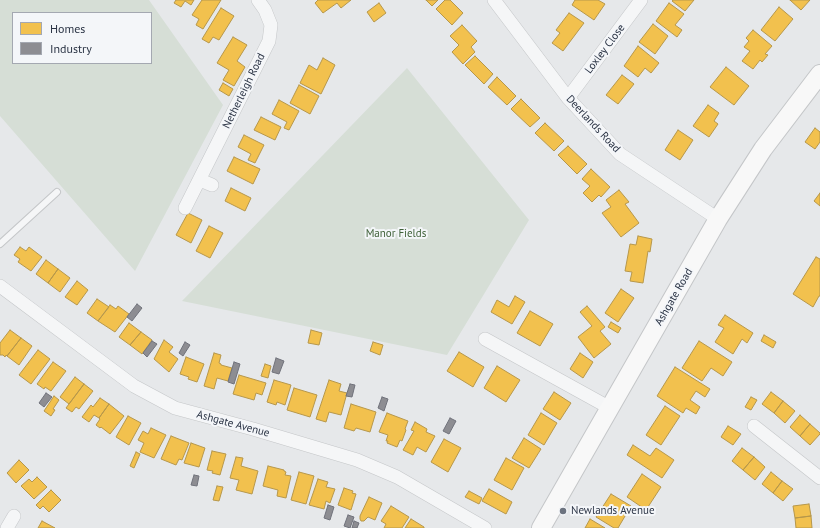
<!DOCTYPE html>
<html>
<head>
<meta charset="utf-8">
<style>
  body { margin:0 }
  #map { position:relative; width:820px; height:528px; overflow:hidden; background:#e6e8ea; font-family:"PT Sans",sans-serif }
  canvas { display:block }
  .legend { position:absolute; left:12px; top:12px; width:140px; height:52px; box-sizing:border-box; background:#f4f6f9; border:1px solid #a4a8b1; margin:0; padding:5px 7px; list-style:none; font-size:12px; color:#2b3445 }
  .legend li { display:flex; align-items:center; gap:8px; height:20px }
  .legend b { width:20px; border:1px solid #a4a8b1 }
</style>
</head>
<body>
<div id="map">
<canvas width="820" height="528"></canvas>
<ul class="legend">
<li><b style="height:11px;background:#f2c14e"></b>Homes</li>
<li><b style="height:11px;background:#8d8d92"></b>Industry</li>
</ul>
</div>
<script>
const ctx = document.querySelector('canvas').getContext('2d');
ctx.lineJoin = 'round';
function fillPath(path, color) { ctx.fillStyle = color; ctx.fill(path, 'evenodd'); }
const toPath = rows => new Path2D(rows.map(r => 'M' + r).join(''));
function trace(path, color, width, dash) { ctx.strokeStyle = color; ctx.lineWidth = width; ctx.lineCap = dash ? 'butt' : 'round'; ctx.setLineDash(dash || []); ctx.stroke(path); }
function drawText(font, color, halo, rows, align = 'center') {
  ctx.font = font + ' "PT Sans",sans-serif'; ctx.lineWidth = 4; ctx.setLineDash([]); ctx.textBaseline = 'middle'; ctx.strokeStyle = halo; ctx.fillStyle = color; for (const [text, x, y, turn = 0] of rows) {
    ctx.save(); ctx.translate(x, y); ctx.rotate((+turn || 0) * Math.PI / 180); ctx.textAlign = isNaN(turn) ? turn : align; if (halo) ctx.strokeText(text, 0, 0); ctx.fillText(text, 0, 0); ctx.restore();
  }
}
fillPath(toPath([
  [0,0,149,0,223,105,135,271,0,116],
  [13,13,151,13,151,63,13,63],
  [407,68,529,220,447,355,182,301]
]), '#d6ded6');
const homes = toPath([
  [176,0,194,0,191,5,185,1,181,7,174,3,176,0],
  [202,0,221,0,203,29,196,25,199,19,192,15,202,0],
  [318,0,351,0,341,8,337,3,323,13,315,3,318,0],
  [426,0,438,0,432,6,426,0],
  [445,0,450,0,463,13,452,25,436,9,445,0],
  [575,0,598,0,605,4,594,20,572,5,575,0],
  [673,0,694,0,685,11,672,1,673,0],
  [790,0,810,0,801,10,790,0],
  [379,3,386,13,374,22,367,12,379,3],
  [669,3,684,14,675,25,682,30,677,37,656,21,669,3],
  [779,7,793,19,775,41,761,30,779,7],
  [221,8,234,16,219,40,213,37,209,43,202,39,221,8],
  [569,13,584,23,563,51,552,43,560,33,556,30,569,13],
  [653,24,668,36,655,54,639,42,653,24],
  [462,25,477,41,471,47,475,52,463,64,452,52,459,45,450,36,462,25],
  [753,30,772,46,765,54,768,55,762,62,760,60,753,69,742,61,750,51,744,47,749,41,746,38,753,30],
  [233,37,247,45,237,61,245,67,234,86,223,80,229,70,217,63,233,37],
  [638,46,659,63,651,73,645,68,638,77,624,66,638,46],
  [475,56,493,74,484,84,465,65,475,56],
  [323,58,335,65,321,94,300,83,309,65,317,70,323,58],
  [726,67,749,86,734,105,710,87,726,67],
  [622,75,634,84,618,104,606,95,622,75],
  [497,77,516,96,507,105,488,87,497,77],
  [223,83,233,89,229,96,219,90,223,83],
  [299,85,319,96,310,114,290,103,299,85],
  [521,99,540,118,530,127,511,109,521,99],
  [279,100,299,111,289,130,284,128,287,122,272,114,279,100],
  [708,105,719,113,714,121,718,124,709,137,693,126,708,105],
  [261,117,281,127,275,140,254,130,261,117],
  [545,123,564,141,554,151,535,133,545,123],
  [815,128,820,132,820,142,815,149,805,142,815,128],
  [678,130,693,140,680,160,665,150,678,130],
  [244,135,264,145,255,163,248,160,251,154,238,147,244,135],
  [568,146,587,164,577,174,558,155,568,146],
  [234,157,260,169,253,184,227,171,234,157],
  [591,169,610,187,601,197,599,195,592,202,583,193,590,186,582,179,591,169],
  [231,188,251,198,245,211,225,201,231,188],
  [619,190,629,202,625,204,639,223,621,237,602,213,611,207,606,200,619,190],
  [820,193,820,206,814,201,820,193],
  [188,213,202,220,191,243,176,235,188,213],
  [209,226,223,233,210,258,196,251,209,226],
  [638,236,652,239,650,252,648,251,643,283,630,281,632,272,625,271,630,244,636,245,638,236],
  [20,247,26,251,29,247,42,257,31,271,18,262,20,259,14,255,20,247],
  [816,257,820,259,820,296,819,296,813,307,793,294,816,257],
  [46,260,58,269,48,283,36,274,46,260],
  [58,269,70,278,60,292,48,283,58,269],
  [77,281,88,290,77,305,65,297,77,281],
  [621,289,634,298,618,322,605,313,621,289],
  [515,296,525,302,512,324,491,312,497,300,509,307,515,296],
  [97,299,109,307,98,321,87,313,97,299],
  [110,305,116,309,118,306,129,314,115,332,98,321,110,305],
  [587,306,605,327,600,331,611,344,594,358,578,337,592,326,580,312,587,306],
  [530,311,553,324,540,346,517,333,530,311],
  [725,315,753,333,747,343,742,339,733,354,715,342,724,328,718,325,725,315],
  [611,322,621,328,618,333,608,327,611,322],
  [129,323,141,332,130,345,119,337,129,323],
  [10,330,21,338,7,356,6,355,5,357,3,355,0,355,0,343,10,330],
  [311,330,322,333,319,345,308,343,311,330],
  [141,332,152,340,142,354,130,345,141,332],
  [764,335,776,342,773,348,761,341,764,335],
  [21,338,32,346,19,365,7,356,21,338],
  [164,340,173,347,169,352,178,359,169,372,154,359,164,340],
  [699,341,732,362,723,376,711,368,702,381,682,368,699,341],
  [373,342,383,345,380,355,370,351,373,342],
  [38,350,50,359,31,384,19,375,38,350],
  [459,352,484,367,473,387,447,371,459,352],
  [214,353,221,355,219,363,221,364,221,365,232,368,228,381,217,378,214,389,204,386,214,353],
  [580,353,593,362,583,378,570,369,580,353],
  [186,357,204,364,197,382,188,379,189,377,180,374,186,357],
  [53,362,66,371,51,391,45,387,44,389,37,384,53,362],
  [265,364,271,366,268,378,261,376,265,364],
  [497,366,520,380,506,402,484,388,497,366],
  [675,367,710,389,705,397,696,391,690,400,700,407,696,414,686,408,683,413,657,396,675,367],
  [239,375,266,383,262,395,256,393,254,400,233,394,239,375],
  [75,377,84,384,69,404,60,397,75,377],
  [274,380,291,385,285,405,277,402,276,405,267,402,274,380],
  [329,380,341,384,339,391,347,393,341,415,329,412,326,422,316,419,329,380],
  [84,384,93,391,79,409,76,407,72,412,66,408,84,384],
  [294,388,317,395,310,417,287,410,294,388],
  [554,392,571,403,560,420,543,409,554,392],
  [771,392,783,401,774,413,762,404,771,392],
  [54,396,59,400,53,409,55,410,51,416,44,411,54,396],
  [751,397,757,400,751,410,745,407,751,397],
  [100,398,109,404,99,418,94,415,89,422,82,417,91,405,93,407,100,398],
  [783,401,795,411,785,423,774,413,783,401],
  [109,404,124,416,110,434,101,427,100,428,96,425,100,419,99,418,109,404],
  [351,404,376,412,370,432,356,428,354,431,344,428,351,404],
  [665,406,680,416,661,445,646,435,665,406],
  [387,413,408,421,405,429,406,430,402,441,400,440,397,447,387,443,388,441,386,441,388,435,379,432,387,413],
  [541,413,557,423,544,445,528,435,541,413],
  [800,415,810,424,800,436,790,427,800,415],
  [128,416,141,423,129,445,116,437,128,416],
  [415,422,427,429,426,432,435,436,426,452,417,447,413,455,403,450,414,431,411,430,415,422],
  [810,424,820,433,820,434,810,445,800,436,810,424],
  [728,426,741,434,733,445,721,437,728,426],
  [151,428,166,435,154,458,140,452,144,443,138,440,143,431,148,434,151,428],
  [171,436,189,443,182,460,179,459,176,465,161,459,171,436],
  [524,438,541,449,529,468,512,458,524,438],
  [444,439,461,448,448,472,431,462,444,439],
  [191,443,205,448,199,467,184,463,191,443],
  [633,445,650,456,656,448,674,460,662,478,627,455,633,445],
  [742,448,754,457,743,470,732,461,742,448],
  [212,451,226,454,220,475,212,473,213,471,207,470,212,451],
  [136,452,140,454,134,468,130,466,136,452],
  [236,457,243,458,241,466,258,471,252,494,236,490,239,480,230,478,236,457],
  [754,457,765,467,755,480,743,470,754,457],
  [506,458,524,468,512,490,494,480,506,458],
  [19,460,29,470,16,483,7,473,19,460],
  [268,466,284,470,284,471,286,472,285,475,291,476,286,498,277,496,278,490,263,486,268,466],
  [299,472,314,476,306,504,291,500,299,472],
  [771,472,782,481,773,493,762,484,771,472],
  [642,474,661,487,646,510,627,497,642,474],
  [37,477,47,487,34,499,21,486,29,479,32,482,37,477],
  [318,479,328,482,326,487,335,489,330,503,326,501,324,509,309,505,318,479],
  [782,481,793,489,783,501,773,493,782,481],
  [217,486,223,487,219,501,213,500,217,486],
  [344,488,353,491,352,493,356,494,351,510,338,505,344,488],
  [489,489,512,502,506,514,482,501,489,489],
  [51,490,61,500,49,512,43,506,40,509,36,505,51,490],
  [469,491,482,498,479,504,465,497,469,491],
  [611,494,631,506,618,528,614,528,596,517,611,494],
  [369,497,382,503,375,520,368,517,364,521,361,521,360,519,360,516,369,497],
  [809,504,811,516,795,518,793,506,809,504],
  [391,506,409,517,402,528,384,528,386,524,381,521,391,506],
  [811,516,812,528,796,528,795,518,811,516],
  [411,519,424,527,424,528,405,528,411,519],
  [590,519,605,528,585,528,590,519],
  [42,521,55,528,38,528,42,521]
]);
fillPath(homes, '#f2c14e');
trace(homes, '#b6974b', 1);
const industry = toPath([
  [137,304,142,308,132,321,127,317,137,304],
  [152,341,157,344,147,357,143,353,152,341],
  [185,342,190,345,183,356,179,353,185,342],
  [276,358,284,361,279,374,272,372,276,358],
  [234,362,240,364,234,384,228,382,234,362],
  [350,384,355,385,352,397,346,396,350,384],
  [46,393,52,397,44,407,39,403,46,393],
  [382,397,388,399,384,411,378,408,382,397],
  [450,418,456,421,449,434,443,431,450,418],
  [194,475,199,476,197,486,191,485,194,475],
  [328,505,334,507,330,520,324,518,328,505],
  [348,515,354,517,350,528,344,526,348,515],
  [354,521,359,523,357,528,352,528,354,521]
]);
fillPath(industry, '#8d8d92');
trace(industry, '#70727b', 1);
const lane = toPath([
  [0,244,57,192]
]);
const street = toPath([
  [494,0,568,98,620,154,718,219],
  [568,98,641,0],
  [200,180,212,185],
  [185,208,269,41,271,25,265,10,258,0],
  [0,286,134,386,175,408,253,429,357,460,397,477,485,528],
  [485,339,610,408],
  [754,426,820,478],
  [7,528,14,516]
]);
const secondary = toPath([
  [541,528,718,219,763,149,820,74]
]);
trace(lane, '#c4c6c8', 8);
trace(street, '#c4c6c8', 14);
trace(secondary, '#c4c6c8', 20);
trace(lane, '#f5f6f7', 6);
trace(street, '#f5f6f7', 13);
trace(secondary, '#f8f8f8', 18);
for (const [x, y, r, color] of [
  [563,511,4,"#6c737f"]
]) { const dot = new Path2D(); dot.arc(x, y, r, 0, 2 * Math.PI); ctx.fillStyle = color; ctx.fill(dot); trace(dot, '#f4f6f9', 1.5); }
drawText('11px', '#2b3445', '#f4f6f9', [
  ["Loxley Close",605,49,-53],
  ["Netherleigh Road",244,91,-64],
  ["Deerlands Road",593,124,47],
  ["Ashgate Road",674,297,-60],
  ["Ashgate Avenue",233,424,15]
]);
drawText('11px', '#3f6138', '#f4f6f9', [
  ["Manor Fields",396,234]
]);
drawText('11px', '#2b3445', '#f4f6f9', [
  ["Newlands Avenue",571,511]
], 'left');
</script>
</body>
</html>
